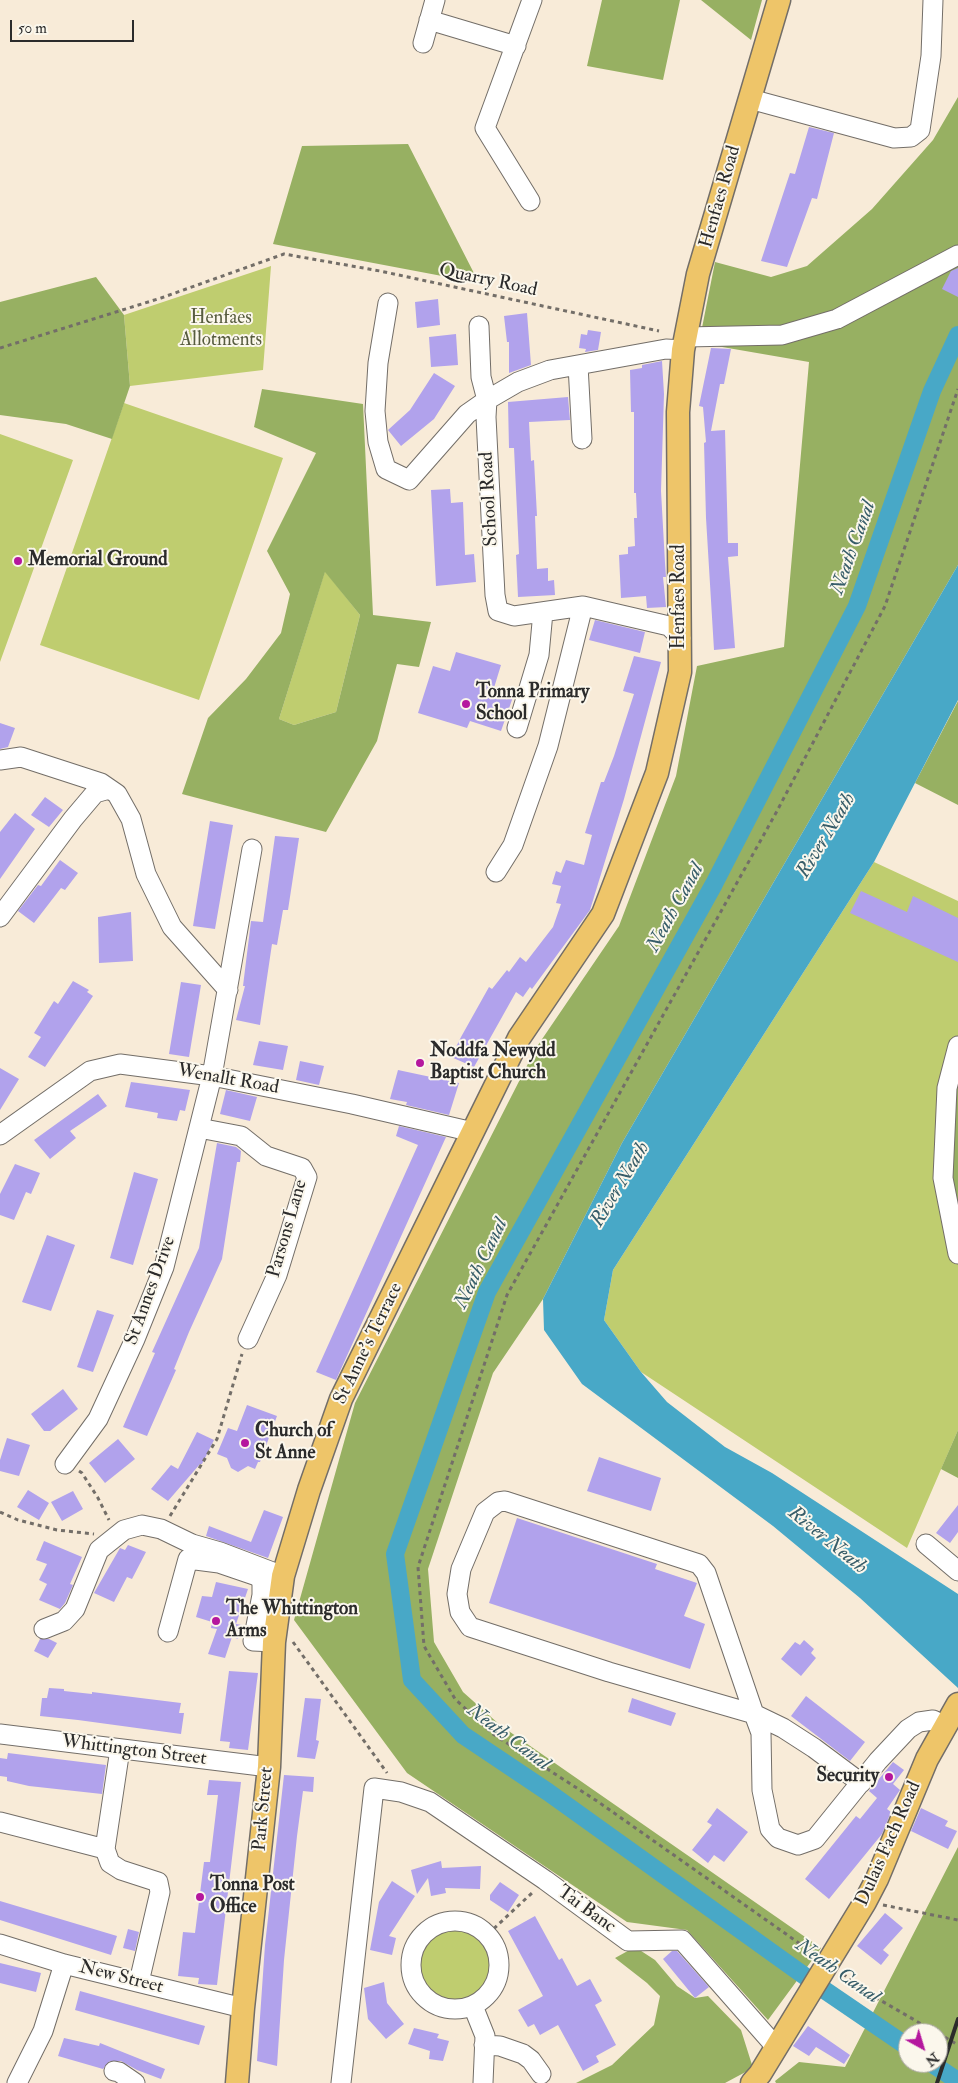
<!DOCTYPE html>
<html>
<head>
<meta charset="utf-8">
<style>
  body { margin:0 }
  #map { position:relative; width:958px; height:2083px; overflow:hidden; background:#f8ebd8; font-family:"IM FELL Double Pica",serif }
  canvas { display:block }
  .north { position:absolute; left:898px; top:2023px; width:50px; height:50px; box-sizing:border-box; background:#fbf7ec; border:1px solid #a8a59f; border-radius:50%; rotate:141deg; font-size:14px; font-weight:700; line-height:20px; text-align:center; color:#2b2b2b }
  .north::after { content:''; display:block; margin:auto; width:18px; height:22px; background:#b5179e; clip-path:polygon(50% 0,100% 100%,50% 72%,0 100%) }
  .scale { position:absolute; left:10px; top:20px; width:124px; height:22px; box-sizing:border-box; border:2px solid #2b2b2b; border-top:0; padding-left:6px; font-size:15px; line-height:18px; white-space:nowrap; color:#2b2b2b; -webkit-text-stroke:4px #fbf7ec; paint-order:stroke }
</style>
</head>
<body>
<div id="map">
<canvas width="958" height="2083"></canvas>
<div class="north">N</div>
<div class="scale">50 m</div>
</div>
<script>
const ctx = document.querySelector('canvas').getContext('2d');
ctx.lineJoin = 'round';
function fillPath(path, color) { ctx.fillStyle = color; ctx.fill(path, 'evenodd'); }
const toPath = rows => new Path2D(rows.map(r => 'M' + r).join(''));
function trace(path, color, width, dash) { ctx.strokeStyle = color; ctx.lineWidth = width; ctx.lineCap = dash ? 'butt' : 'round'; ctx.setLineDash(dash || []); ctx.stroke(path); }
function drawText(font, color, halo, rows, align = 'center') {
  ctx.font = font + ' "IM FELL Double Pica",serif'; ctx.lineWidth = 4; ctx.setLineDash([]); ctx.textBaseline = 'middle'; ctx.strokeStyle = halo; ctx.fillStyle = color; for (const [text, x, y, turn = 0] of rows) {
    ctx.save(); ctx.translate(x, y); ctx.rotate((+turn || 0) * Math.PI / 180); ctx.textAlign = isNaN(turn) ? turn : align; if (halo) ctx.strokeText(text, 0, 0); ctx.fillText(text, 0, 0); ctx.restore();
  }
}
fillPath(toPath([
  [271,266,263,370,130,386,124,315],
  [124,403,283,458,199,700,40,645],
  [0,434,73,460,0,662],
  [325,571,360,615,336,712,294,725,279,719],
  [874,862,958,901,958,1430,907,1548,641,1372,604,1320,613,1270],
  '417 1965a37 37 0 1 1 74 0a37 37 0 1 1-74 0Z'
]), '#bfcd6f');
fillPath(toPath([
  [602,0,680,0,663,80,587,66],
  [701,0,762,0,751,40],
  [958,97,958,565,622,1143,543,1299,493,1373,428,1569,434,1642,463,1692,500,1725,821,1948,768,2020,687,1930,627,1922,407,1773,294,1620,355,1403,536,1048,619,926,676,776,697,666,784,647,809,362,699,343,715,262,771,277,807,266,872,209,933,140],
  [408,144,479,283,273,244,302,146],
  [96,277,124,315,130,386,112,439,66,424,0,415,0,302],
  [262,389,363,404,373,615,431,622,419,667,397,664,377,741,326,832,182,794,208,718,246,679,281,633,290,594,267,551,316,453,254,427],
  [325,572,360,615,336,712,294,725,279,719],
  [958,701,958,805,915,783],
  [958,1046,958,1254,943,1178],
  [958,1430,958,1478,941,1469],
  [958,1847,958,2083,776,2083,775,2081,799,2062,845,2067],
  [908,2033,938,2033,938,2063,908,2063],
  [635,1947,655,1960,677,1986,695,1998,708,1996,741,2030,753,2068,725,2083,576,2083,612,2065,654,2025,660,1996,647,1983,615,1958]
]), '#97b062');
fillPath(toPath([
  [958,565,958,700,874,862,613,1270,604,1320,641,1372,667,1402,725,1447,772,1473,958,1594,958,1688,860,1598,773,1526,582,1384,544,1330,543,1299,622,1143]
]), '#48a8c7');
trace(toPath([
  [908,2047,820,1987,548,1792,463,1735,412,1680,395,1554,487,1292,714,884,857,606,932,391,958,335],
  [931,2063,958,2081]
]), '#48a8c7', 18);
fillPath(toPath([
  [809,127,834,133,817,199,812,198,787,267,761,261,790,173,795,174],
  [958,268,958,297,942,289,951,271],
  [438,299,440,325,417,328,415,302],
  [527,313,531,365,509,373,509,342,507,342,504,316],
  [588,330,601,332,598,350,585,352,586,349,579,348,581,334,587,335],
  [456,334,458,365,431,367,429,337],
  [711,348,731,349,724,384,720,384,711,431,725,430,728,543,738,543,738,556,728,557,735,648,714,650,706,518,704,443,706,442,703,407,699,406],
  [662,361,664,394,661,491,665,563,666,577,663,577,666,607,647,608,646,596,621,598,619,555,628,554,628,547,635,546,634,518,637,518,636,493,634,493,634,412,631,412,630,370,642,368,642,365],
  [434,373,455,386,434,419,401,446,388,430,410,410],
  [568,397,570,420,529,422,531,461,534,460,537,516,535,516,537,569,548,568,548,581,554,580,555,595,518,597,516,555,519,554,514,448,509,448,508,402],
  [450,489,451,503,463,502,465,555,474,554,476,582,436,586,431,490],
  [595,620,645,632,640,653,589,640],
  [456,652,501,665,493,691,513,697,501,731,470,721,467,728,418,713,433,666,450,671],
  [634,656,661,662,624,799,590,910,532,989,530,987,523,997,516,992,474,1067,451,1057,461,1037,489,987,492,989,507,970,509,972,520,957,526,962,553,927,561,904,556,903,561,886,552,884,556,871,561,873,566,860,584,865,592,835,585,833,601,782,604,782,614,756,634,694,623,691],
  [0,723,15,728,8,747,0,749],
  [45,797,63,810,49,827,31,815],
  [15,813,35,829,0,879,0,832],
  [210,821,233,825,215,929,193,926],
  [275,836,299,838,288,910,283,910,277,945,272,944,260,1025,236,1020,245,986,243,986,251,921,263,922],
  [60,860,78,873,65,890,61,888,34,923,18,911,38,885,41,886],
  [861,891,907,912,913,896,958,918,958,962,850,913],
  [131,912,133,961,99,963,98,917],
  [73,981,89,990,87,992,93,996,45,1067,28,1057,41,1037,34,1033,54,1001,58,1004],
  [181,982,201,985,189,1057,169,1054],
  [259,1041,288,1046,283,1070,253,1065],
  [300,1061,324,1066,319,1085,296,1080],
  [0,1068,19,1079,0,1110],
  [398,1070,459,1083,449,1115,406,1105,407,1102,390,1099],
  [131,1082,190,1090,185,1111,180,1110,177,1121,157,1118,158,1113,125,1107],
  [226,1090,257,1097,250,1121,220,1114],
  [98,1094,107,1106,70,1131,76,1138,50,1159,34,1140],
  [399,1126,446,1137,336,1380,316,1372,418,1145,396,1136],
  [217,1143,236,1147,241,1151,240,1162,237,1162,222,1259,189,1332,174,1369,176,1370,147,1436,123,1427,155,1353,152,1352,199,1248],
  [15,1164,40,1173,31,1194,26,1192,14,1220,0,1215,0,1194],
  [134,1172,158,1179,133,1265,110,1258],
  [47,1235,75,1245,51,1311,22,1302],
  [97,1310,114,1315,93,1372,77,1367],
  [63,1389,78,1409,50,1431,44,1431,31,1414],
  [247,1405,277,1416,260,1462,258,1462,255,1469,248,1466,238,1472,231,1468,227,1458,217,1454,228,1428,237,1431],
  [197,1432,214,1440,202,1464,200,1464,168,1501,151,1489,171,1465,178,1469],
  [7,1438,30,1445,19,1476,0,1471,0,1460],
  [118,1439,135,1459,105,1483,89,1463],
  [599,1457,661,1478,651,1511,587,1491],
  [28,1490,49,1503,39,1520,17,1507],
  [73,1491,83,1509,62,1521,51,1502],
  [958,1505,958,1532,950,1543,936,1533],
  [264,1510,283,1517,268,1558,206,1536,209,1526,251,1542],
  [517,1518,657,1564,655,1569,697,1583,684,1616,705,1624,690,1669,489,1603],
  [44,1541,82,1557,70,1584,73,1585,65,1603,60,1609,39,1600,47,1584,39,1580,47,1564,36,1560],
  [128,1545,146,1552,132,1579,127,1577,114,1602,94,1593,120,1548,125,1550],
  [216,1582,248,1589,236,1624,242,1625,238,1639,232,1637,225,1658,208,1654,217,1629,211,1628,212,1622,196,1617,202,1596,212,1597],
  [40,1639,49,1639,57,1643,48,1658,34,1651],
  [804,1640,814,1649,811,1653,816,1658,801,1676,781,1659,795,1642,800,1645],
  [229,1671,258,1673,248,1750,229,1748,230,1742,220,1741],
  [49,1688,64,1689,64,1691,92,1694,92,1692,181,1703,179,1713,184,1713,181,1734,78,1720,40,1716,42,1698,47,1698],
  [806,1696,865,1742,850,1761,791,1716],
  [305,1698,321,1699,316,1740,319,1741,315,1759,297,1757],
  [632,1698,676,1713,671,1726,628,1712],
  [8,1753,106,1765,102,1794,29,1786,7,1781,7,1777,0,1776,0,1758,7,1759],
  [893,1762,904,1770,893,1784,900,1790,887,1809,891,1812,882,1834,829,1899,805,1879,856,1816,860,1819,877,1798,869,1791],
  [284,1775,314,1777,313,1792,303,1791,297,1836,284,1960,277,2066,257,2061,265,1945],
  [209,1780,241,1782,217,1985,198,1984,199,1978,178,1976,183,1932,195,1933,204,1862,210,1862,218,1795,207,1795],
  [717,1808,748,1832,724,1862,714,1855,708,1863,692,1850,712,1825,707,1822],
  [921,1808,948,1821,945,1826,957,1831,948,1849,911,1831],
  [441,1861,442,1868,481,1866,480,1889,445,1888,446,1893,431,1896,428,1878,417,1894,411,1870],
  [392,1881,415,1896,389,1936,396,1938,392,1955,370,1950,379,1902],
  [500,1882,519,1895,508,1912,490,1900,490,1895],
  [0,1901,117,1936,111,1955,0,1920],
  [885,1913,903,1928,883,1950,889,1955,881,1965,857,1946],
  [535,1916,559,1960,562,1958,577,1986,590,1979,602,2001,595,2005,616,2045,596,2056,599,2062,583,2071,558,2025,540,2035,534,2024,528,2027,518,2010,543,1996,508,1931],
  [128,1929,139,1932,135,1951,123,1948],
  [672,1951,677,1951,709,1987,695,1998,663,1959],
  [0,1963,41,1973,36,1992,0,1983],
  [384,1982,387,2003,404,2024,386,2039,368,2019,364,1988],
  [80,1991,205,2026,199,2045,75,2010],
  [808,2026,850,2055,844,2064,816,2047,809,2056,793,2046],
  [414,2028,439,2034,437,2038,449,2041,443,2061,429,2059,430,2051,408,2044],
  [64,2038,99,2046,100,2043,165,2069,161,2079,137,2070,121,2061,110,2061,103,2069,58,2056]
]), '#b1a2ec');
const minor = toPath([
  [429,20,516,46],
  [423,43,435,0],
  [750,99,894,138,911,137,920,130,931,56,933,0],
  [530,201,485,128,532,0],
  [388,303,378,363,375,411,378,442,386,469,409,480,467,414,487,400,481,377,479,326],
  [686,337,782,335,837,319,958,255],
  [578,365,582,439],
  [681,638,669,626,583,606,514,616,498,611,495,595,486,417,487,400,518,382,550,370,666,349,683,350],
  [517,728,539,655,543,612],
  [0,760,21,757,101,783,117,794,131,819,146,874,172,927,228,990],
  [496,872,513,845,548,746,583,606],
  [0,917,73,819,95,793,109,789],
  [958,1046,947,1088,943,1178,958,1254],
  [199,1128,241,1136,266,1156,302,1168,307,1177,277,1275,248,1339],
  [0,1135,90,1071,120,1064,212,1076,352,1104,473,1132],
  [65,1464,98,1419,135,1339,164,1267,212,1076,252,849],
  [926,1544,958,1571],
  [44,1629,64,1621,75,1609,99,1550,124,1530,142,1525,161,1529,192,1544,220,1552,283,1576],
  [168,1632,188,1559,219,1563,257,1576,262,1581,262,1595,253,1641,274,1642],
  [0,1734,269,1767],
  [120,1749,105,1849,110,1863,121,1870,158,1882,160,1892,139,1982],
  [861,1783,814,1748,783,1728,754,1714,609,1672,470,1627,460,1612,457,1594,461,1569,485,1512,498,1502,505,1501,699,1564,706,1573,754,1714,761,1733,762,1790,770,1829,778,1838,798,1845,815,1839,878,1761,908,1729,919,1722,933,1720,945,1726],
  [0,1822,105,1849],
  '411 1965a44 44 0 1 1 88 0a44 44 0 1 1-88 0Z',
  [0,1944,64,1964,243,2008],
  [473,2006,485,2036,483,2083],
  [484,2045,500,2046,523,2054,531,2060,541,2074],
  [114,2071,119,2072,135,2083],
  [17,2083,43,2031,64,1964],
  [341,2083,374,1788,401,1792,430,1802,545,1880,628,1941,682,1940,776,2047]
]);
const major = toPath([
  [237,2083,243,2008,269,1767,274,1642,283,1576,309,1490,341,1399,519,1038,603,914,657,773,680,672,678,412,683,350,698,274,779,0],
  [752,2083,760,2074,865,1902,877,1879,927,1759,958,1704]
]);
trace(minor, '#736e68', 21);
trace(major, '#736e68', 25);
trace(toPath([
  [0,348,161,298,284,254,380,271,659,331],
  [79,1471,82,1473,98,1498,109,1520],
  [0,1512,18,1520,57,1530,94,1534],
  [170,1516,217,1439,242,1354],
  [293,1642,387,1773],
  [883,1905,958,1920],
  [488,1934,533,1892],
  [813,1953,597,1801,493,1734,455,1699,424,1646,418,1567,507,1295,777,811,885,606,958,389],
  [843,1974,873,1996,937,2033],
  [938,2033,958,2045]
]), '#736e68', 3, [4, 4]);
trace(minor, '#fff', 19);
trace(major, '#eec569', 22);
trace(toPath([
  [937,2083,958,2019]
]), '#2b2b2b', 4);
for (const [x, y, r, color] of [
  [18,561,5,"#b5179e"],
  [466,704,5,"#b5179e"],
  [420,1063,5,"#b5179e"],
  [245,1443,5,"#b5179e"],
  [216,1621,5,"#b5179e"],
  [889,1777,5,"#b5179e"],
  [200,1897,5,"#b5179e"]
]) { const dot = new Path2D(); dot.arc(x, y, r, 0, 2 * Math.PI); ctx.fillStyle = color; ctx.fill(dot); trace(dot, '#fbf7ec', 2); }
drawText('19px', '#2b2b2b', '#fbf7ec', [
  ["Henfaes Road",721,197,-74],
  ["Quarry Road",488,281,12],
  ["School Road",490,499,-93],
  ["Henfaes Road",680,597,-90],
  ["Wenallt Road",228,1080,10],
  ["Parsons Lane",288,1229,-74],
  ["St Annes Drive",151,1291,-70],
  ["St Anne's Terrace",369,1344,-64],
  ["Whittington Street",134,1751,7],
  ["Park Street",264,1809,-85],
  ["Dulais Fach Road",889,1844,-66],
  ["Tai Banc",586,1910,36],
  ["New Street",121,1978,14]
]);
drawText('19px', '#575c3f', '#fbf7ec', [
  ["Henfaes",221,319],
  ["Allotments",221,341]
]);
drawText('bold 19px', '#2b2b2b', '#fbf7ec', [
  ["Memorial Ground",28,561],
  ["Tonna Primary",476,693],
  ["School",476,715],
  ["Noddfa Newydd",430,1052],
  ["Baptist Church",430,1074],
  ["Church of",255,1432],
  ["St Anne",255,1454],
  ["The Whittington",226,1610],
  ["Arms",226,1632],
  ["Security",879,1777,"right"],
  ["Tonna Post",210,1886],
  ["Office",210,1908]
], 'left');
drawText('italic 20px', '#375d69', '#fbf7ec', [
  ["Neath Canal",854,548,-70],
  ["River Neath",827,836,-59],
  ["Neath Canal",676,908,-61],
  ["River Neath",621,1185,-59],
  ["Neath Canal",482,1264,-64],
  ["River Neath",827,1541,39],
  ["Neath Canal",508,1738,37],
  ["Neath Canal",837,1972,35]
]);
</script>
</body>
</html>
